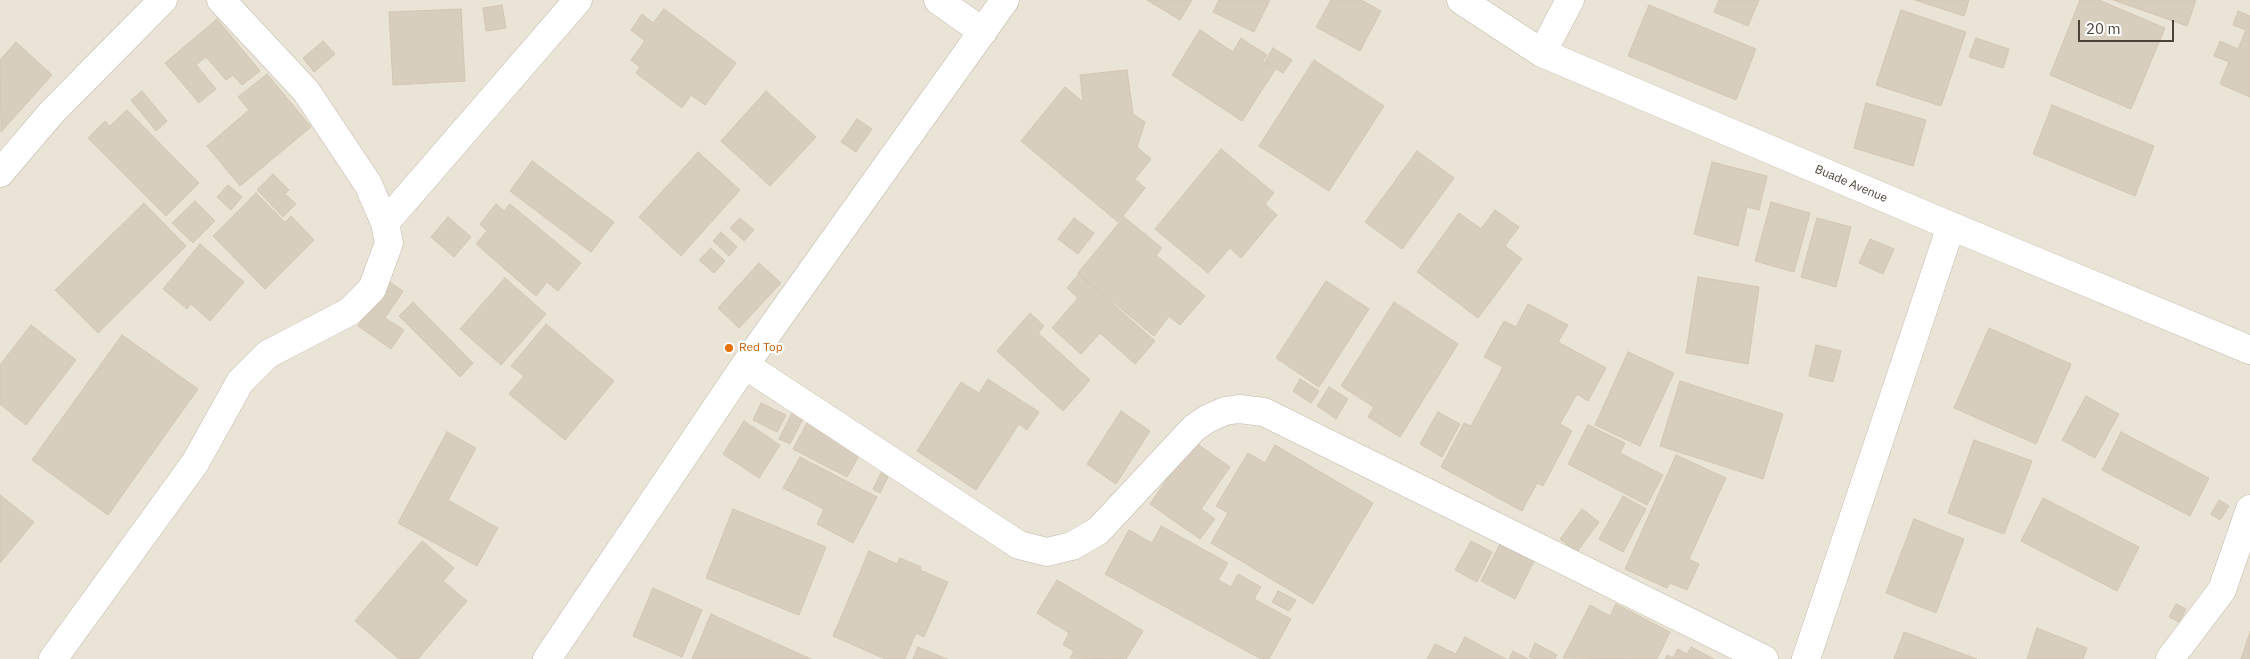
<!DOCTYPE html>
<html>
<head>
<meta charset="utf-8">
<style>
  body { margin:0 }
  #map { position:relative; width:2250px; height:659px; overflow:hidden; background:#f6f2e9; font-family:"IBM Plex Sans",sans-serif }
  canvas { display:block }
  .scale { position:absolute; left:2078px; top:20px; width:96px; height:22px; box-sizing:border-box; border:2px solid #4a4337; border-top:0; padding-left:6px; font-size:15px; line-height:18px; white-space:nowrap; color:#4a4337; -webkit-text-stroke:4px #fff; paint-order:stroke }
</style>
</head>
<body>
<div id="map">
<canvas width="2250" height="659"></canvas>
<div class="scale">20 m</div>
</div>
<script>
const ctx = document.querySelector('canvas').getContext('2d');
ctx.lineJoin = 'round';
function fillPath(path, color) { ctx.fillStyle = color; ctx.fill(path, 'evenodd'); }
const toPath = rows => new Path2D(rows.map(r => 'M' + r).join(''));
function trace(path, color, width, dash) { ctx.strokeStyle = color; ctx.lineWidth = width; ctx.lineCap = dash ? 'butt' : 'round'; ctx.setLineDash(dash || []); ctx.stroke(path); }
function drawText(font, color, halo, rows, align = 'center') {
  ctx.font = font + ' "IBM Plex Sans",sans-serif'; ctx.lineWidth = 4.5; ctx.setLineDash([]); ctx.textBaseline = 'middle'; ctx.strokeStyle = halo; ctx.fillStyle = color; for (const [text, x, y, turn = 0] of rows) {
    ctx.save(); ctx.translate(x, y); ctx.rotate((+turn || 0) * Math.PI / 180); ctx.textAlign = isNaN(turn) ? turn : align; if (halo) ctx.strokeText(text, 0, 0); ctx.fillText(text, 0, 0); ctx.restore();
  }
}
fillPath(toPath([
  [0,0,2250,0,2250,659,0,659]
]), '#eae4d7');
const building = toPath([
  [1147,0,1192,0,1180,20,1147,0],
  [1219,0,1270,0,1254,32,1213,12,1219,0],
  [1331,0,1361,0,1381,11,1360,51,1316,27,1331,0],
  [1719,0,1759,0,1748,26,1714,12,1719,0],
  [1915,0,1969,0,1964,16,1915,0],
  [2080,0,2099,0,2165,28,2131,109,2050,75,2080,0],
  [2113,0,2196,0,2187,26,2113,0],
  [502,5,506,28,486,31,483,8,502,5],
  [1649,5,1756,49,1736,100,1628,56,1649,5],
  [461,9,465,81,393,85,389,12,461,9],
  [664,9,736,63,705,105,691,95,682,108,636,73,640,67,631,60,645,41,631,30,642,14,653,23,664,9],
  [1901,10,1966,32,1941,106,1876,85,1901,10],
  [2238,11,2250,16,2250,97,2220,84,2229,62,2214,56,2220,41,2238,49,2246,30,2233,25,2238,11],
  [217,19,260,71,242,85,233,75,226,80,206,57,196,65,216,89,199,103,165,63,217,19],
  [1200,30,1233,52,1241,38,1267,55,1263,61,1275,70,1242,121,1172,75,1200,30],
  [1976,38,2009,49,2003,68,1969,57,1976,38],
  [323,41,335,54,314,72,303,58,323,41],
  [16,42,52,75,1,132,0,60,16,42],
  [1273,48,1292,60,1283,73,1265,62,1273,48],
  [1314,60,1384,106,1329,191,1259,146,1314,60],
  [1127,70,1133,114,1145,122,1137,147,1151,159,1135,179,1145,188,1118,222,1021,141,1065,87,1083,102,1080,75,1127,70],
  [267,74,311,127,240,186,207,146,249,110,238,97,267,74],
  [142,91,167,121,156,131,131,100,142,91],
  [766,91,816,137,770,186,721,141,766,91],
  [1866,103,1926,120,1913,166,1854,148,1866,103],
  [2052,105,2154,146,2135,196,2033,154,2052,105],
  [127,110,199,183,166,216,88,138,105,121,110,126,127,110],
  [857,119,872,129,856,152,841,142,857,119],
  [1221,149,1274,193,1265,204,1277,215,1241,258,1230,248,1208,273,1155,229,1221,149],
  [1417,151,1454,178,1402,249,1365,222,1417,151],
  [698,152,740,190,681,256,639,217,698,152],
  [532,161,614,222,591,252,510,191,532,161],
  [1712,162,1767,176,1759,210,1747,207,1738,246,1694,234,1712,162],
  [273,174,289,190,285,194,296,204,283,217,257,190,273,174],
  [228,185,242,197,231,210,217,197,228,185],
  [256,193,285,222,291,216,314,240,265,289,213,236,256,193],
  [195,201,215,221,193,243,172,223,195,201],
  [1771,202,1810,213,1794,272,1755,261,1771,202],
  [144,203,186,246,98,333,55,290,144,203],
  [496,204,504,211,510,204,581,263,558,291,547,282,536,296,476,244,487,231,480,224,496,204],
  [1495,210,1519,227,1505,246,1522,259,1478,318,1417,272,1459,213,1481,229,1495,210],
  [448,217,471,237,454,257,431,237,448,217],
  [1124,217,1162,248,1156,255,1205,296,1180,325,1169,316,1154,336,1078,273,1124,217],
  [740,218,754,230,744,241,730,228,740,218],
  [1074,218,1094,233,1078,254,1058,239,1074,218],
  [1817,218,1851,227,1836,287,1801,277,1817,218],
  [721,232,737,247,729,256,713,241,721,232],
  [1870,239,1894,249,1883,274,1859,263,1870,239],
  [200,244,244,282,210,321,191,304,187,309,163,289,200,244],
  [711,248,725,261,714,273,699,260,711,248],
  [759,263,781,283,739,328,718,308,759,263],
  [1079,274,1155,341,1135,364,1100,333,1081,354,1052,328,1078,298,1067,288,1079,274],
  [1698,277,1759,287,1748,364,1686,353,1698,277],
  [505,278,546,314,501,365,460,329,505,278],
  [388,281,403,291,385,318,404,330,391,349,358,326,388,281],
  [1326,281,1369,309,1319,387,1276,358,1326,281],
  [413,302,473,363,460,377,399,316,413,302],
  [1394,302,1458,344,1400,437,1368,417,1374,407,1341,386,1394,302],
  [1528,304,1568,325,1558,342,1606,368,1588,401,1577,394,1560,424,1572,431,1543,486,1537,483,1522,511,1441,467,1464,423,1471,426,1503,367,1484,357,1504,321,1516,327,1528,304],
  [1030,313,1044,326,1038,333,1090,380,1063,411,997,351,1030,313],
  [546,324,614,381,565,440,509,394,524,376,511,366,546,324],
  [31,325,76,360,26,425,0,404,0,365,31,325],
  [1989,328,2071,364,2036,444,1954,408,1989,328],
  [122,335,198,389,108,515,32,460,122,335],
  [1816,345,1841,351,1833,382,1809,376,1816,345],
  [1628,352,1674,373,1640,446,1595,425,1628,352],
  [988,379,1039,412,1027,430,1019,424,976,490,917,451,961,382,979,393,988,379],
  [1300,379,1319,391,1311,403,1293,391,1300,379],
  [1680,381,1783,414,1763,479,1660,446,1680,381],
  [1329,387,1348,399,1336,419,1317,406,1329,387],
  [2086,396,2119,414,2095,458,2062,440,2086,396],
  [761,403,786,415,777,432,753,420,761,403],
  [793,411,804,417,790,444,779,439,793,411],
  [1121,411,1150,431,1116,484,1087,464,1121,411],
  [1438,412,1460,424,1442,457,1420,444,1438,412],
  [744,421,780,445,759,478,723,454,744,421],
  [808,421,862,450,847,477,793,449,808,421],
  [1588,425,1625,443,1620,453,1663,475,1647,505,1568,464,1588,425],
  [447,432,476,448,448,500,498,528,477,566,398,523,447,432],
  [2121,432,2209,478,2190,516,2102,470,2121,432],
  [1974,440,2032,461,2004,534,1948,513,1974,440],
  [1193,441,1230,467,1201,509,1215,519,1200,539,1150,504,1193,441],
  [1275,445,1373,503,1313,604,1211,543,1228,513,1216,506,1248,453,1265,463,1275,445],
  [1676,455,1726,478,1689,559,1699,564,1687,590,1670,583,1667,588,1625,569,1676,455],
  [800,457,877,497,853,543,817,524,824,509,783,488,800,457],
  [881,473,888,477,880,493,873,489,881,473],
  [0,495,34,522,0,563,0,495],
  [1623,496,1646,509,1623,552,1599,539,1623,496],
  [2043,498,2139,547,2117,591,2021,541,2043,498],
  [2219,500,2229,506,2220,520,2211,514,2219,500],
  [733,509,826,547,799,615,706,578,733,509],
  [1582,509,1599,522,1577,552,1560,539,1582,509],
  [1914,519,1964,539,1936,613,1886,593,1914,519],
  [1161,526,1228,563,1218,580,1231,587,1238,574,1261,587,1254,599,1291,619,1269,659,1261,659,1105,574,1129,530,1152,543,1161,526],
  [422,541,454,568,443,581,467,601,418,659,399,659,355,621,422,541],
  [1471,541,1492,552,1477,582,1455,570,1471,541],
  [1500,544,1534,561,1515,599,1481,581,1500,544],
  [869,551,897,564,900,558,921,567,920,570,948,582,924,637,916,633,905,659,885,659,833,636,869,551],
  [1057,580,1143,631,1126,659,1070,658,1074,651,1063,645,1069,633,1037,613,1057,580],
  [653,588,702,610,682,657,633,636,653,588],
  [1278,591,1296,600,1289,611,1272,602,1278,591],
  [1616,604,1670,632,1657,659,1563,658,1590,605,1610,616,1616,604],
  [2176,604,2186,609,2179,622,2169,617,2176,604],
  [711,614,811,659,692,659,711,614],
  [2037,628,2087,648,2083,659,2027,659,2037,628],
  [1904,632,1977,659,1894,659,1904,632],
  [2250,632,2250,659,2241,659,2250,632],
  [1465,637,1506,659,1427,659,1435,644,1456,654,1465,637],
  [1535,643,1557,655,1555,659,1533,659,1529,657,1535,643],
  [918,647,947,659,913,659,918,647],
  [1691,647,1714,659,1665,659,1667,655,1673,658,1678,649,1687,654,1691,647],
  [1513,651,1528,659,1509,659,1513,651]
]);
fillPath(building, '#d8cebe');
trace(building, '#d3c7b0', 1);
const minor = toPath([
  [938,0,983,32],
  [1461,0,1542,53,1951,226,2250,350],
  [1542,53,1570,0],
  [0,173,52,112,163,0],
  [385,223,578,0],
  [745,365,1019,545,1047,552,1072,546,1098,531,1194,428,1207,419,1225,411,1239,409,1264,412,1764,659],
  [53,659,195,463,240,382,268,354,349,312,372,289,389,243,385,223,368,184,306,91,221,0],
  [547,659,745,365,1005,0],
  [1806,659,1951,226],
  [2170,659,2222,590,2250,509]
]);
trace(minor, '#c2baab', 29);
trace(minor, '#fff', 28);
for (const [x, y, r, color] of [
  [729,348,5,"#e8710a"]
]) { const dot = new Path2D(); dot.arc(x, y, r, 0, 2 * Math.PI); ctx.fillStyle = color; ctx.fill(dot); trace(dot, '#fff', 2); }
drawText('12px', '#4a4337', '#fff', [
  ["Buade Avenue",1851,184,23]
]);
drawText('12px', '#c56008', '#fff', [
  ["Red Top",739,348]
], 'left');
</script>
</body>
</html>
